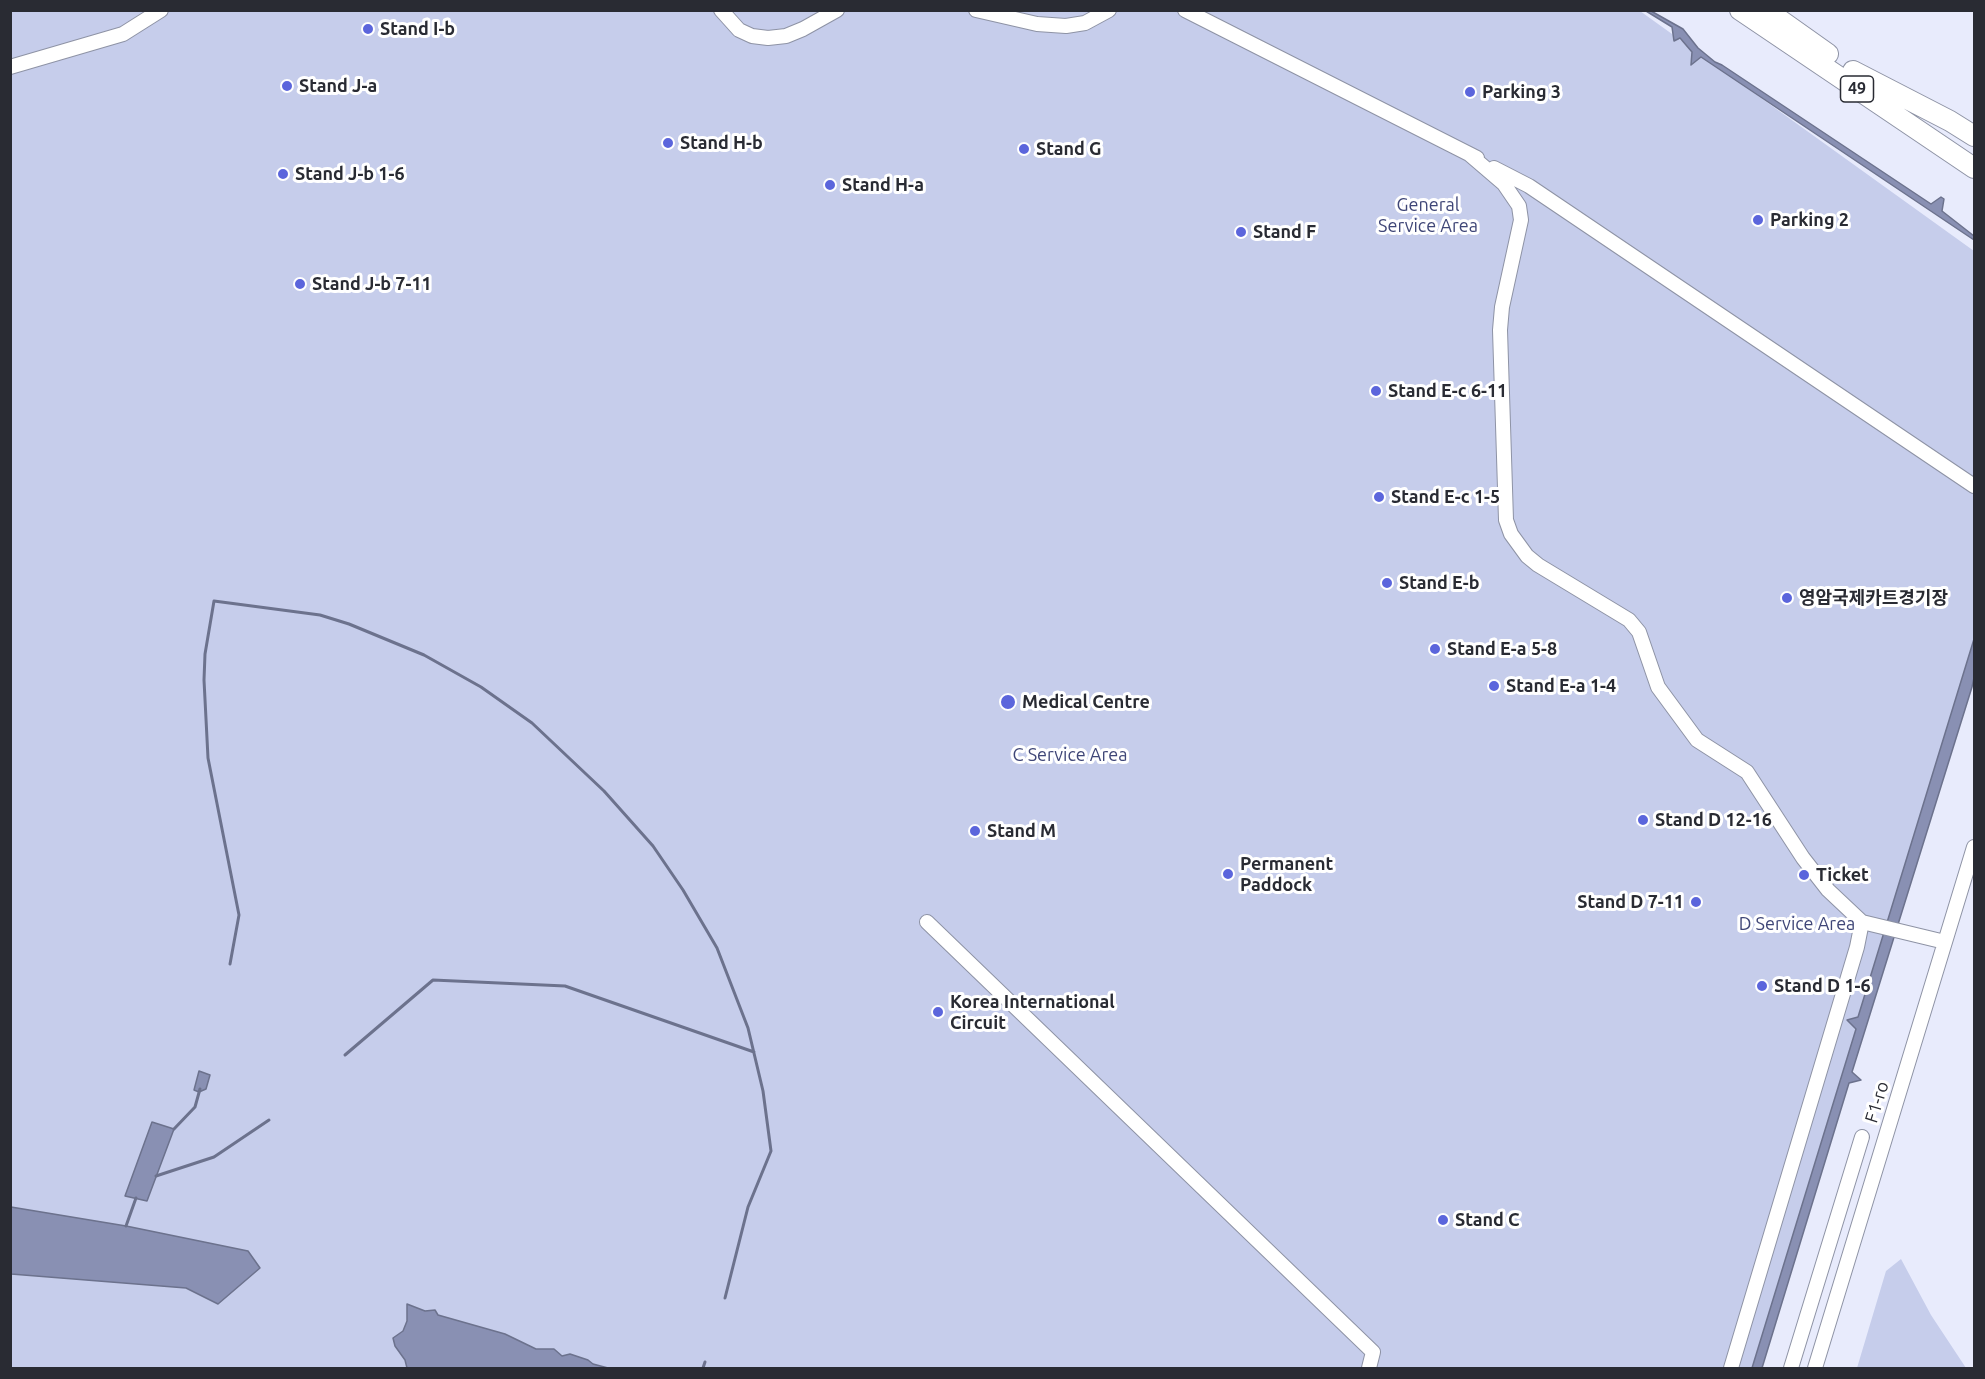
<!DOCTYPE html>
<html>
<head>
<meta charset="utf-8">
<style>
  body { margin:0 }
  #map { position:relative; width:1985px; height:1379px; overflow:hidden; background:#e8ebfc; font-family:Ubuntu,sans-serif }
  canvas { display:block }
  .frame { position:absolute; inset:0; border:12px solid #292b33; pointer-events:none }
</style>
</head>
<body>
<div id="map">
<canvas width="1985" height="1379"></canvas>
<div class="frame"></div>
</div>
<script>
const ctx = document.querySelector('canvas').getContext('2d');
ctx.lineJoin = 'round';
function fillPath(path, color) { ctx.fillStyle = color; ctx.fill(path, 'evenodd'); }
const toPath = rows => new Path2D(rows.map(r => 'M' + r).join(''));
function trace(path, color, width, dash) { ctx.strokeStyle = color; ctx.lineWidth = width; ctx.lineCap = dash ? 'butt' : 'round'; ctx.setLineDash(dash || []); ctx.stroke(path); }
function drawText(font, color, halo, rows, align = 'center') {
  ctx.font = font + ' Ubuntu,"Noto Sans KR",sans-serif'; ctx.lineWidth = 6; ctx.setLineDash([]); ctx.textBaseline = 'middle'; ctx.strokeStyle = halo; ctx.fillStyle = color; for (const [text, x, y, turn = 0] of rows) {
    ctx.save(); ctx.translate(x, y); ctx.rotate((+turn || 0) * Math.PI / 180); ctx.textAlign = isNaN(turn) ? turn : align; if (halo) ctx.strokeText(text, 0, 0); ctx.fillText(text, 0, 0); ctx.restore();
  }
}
fillPath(toPath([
  [10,11,1640,11,1974,251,1974,656,1757,1368,11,1368],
  [1901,1259,1931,1315,1966,1368,1857,1368,1886,1271]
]), '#c6cdeb');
const water = toPath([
  [1646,11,1651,11,1683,29,1698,48,1715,62,1722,65,1931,204,1941,197,1944,199,1942,211,1974,236,1974,240,1701,57,1691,65,1692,52,1680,38,1674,41,1672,27,1646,11],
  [1974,639,1974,678,1972,687,1852,1072,1861,1080,1849,1083,1762,1368,1752,1368,1856,1029,1847,1020,1858,1017,1974,639],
  [199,1071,210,1075,206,1089,199,1092,194,1090,199,1071],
  [152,1122,174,1129,147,1201,125,1196,152,1122],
  [11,1207,126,1226,248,1251,260,1268,218,1304,186,1288,11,1274,11,1207],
  [407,1304,425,1311,435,1310,438,1315,505,1334,536,1349,554,1349,562,1356,570,1354,588,1360,593,1364,608,1368,407,1368,405,1360,395,1346,393,1338,403,1331,407,1321,407,1304]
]);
fillPath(water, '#8990b3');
trace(water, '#6c728d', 1.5);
trace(toPath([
  [230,964,239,915,208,758,204,680,205,654,214,601,320,615,349,624,424,655,481,687,532,723,604,791,653,846,683,890,717,948,748,1028,763,1091,771,1151,748,1207,725,1298],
  [345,1055,433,980,565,986,754,1052],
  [174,1129,195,1107,200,1089],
  [156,1176,214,1157,269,1120],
  [126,1226,136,1198],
  [703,1368,705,1362]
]), '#6c728d', 3);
const minor = toPath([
  [721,10,739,30,752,36,768,38,786,36,803,29,837,10],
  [976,10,1037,24,1066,26,1085,23,1109,10],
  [1185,10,1477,158],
  [10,67,123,34,161,10],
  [1469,154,1504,184,1519,206,1521,220,1502,307,1500,330,1506,520,1511,534,1527,556,1538,565,1629,620,1639,632,1658,687,1697,740,1747,772,1803,858,1828,890,1862,922,1945,942],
  [1494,168,1529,186,1974,486],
  [927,922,1373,1352,1369,1368],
  [1731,1368,1857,947,1862,922],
  [1791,1368,1862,1137],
  [1815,1368,1974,847]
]);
const highway = toPath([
  [1740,10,1974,168],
  [1766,10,1828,54],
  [1853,71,1950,121,1974,136]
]);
trace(minor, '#8e93a5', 16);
trace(highway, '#8e93a5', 22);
trace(minor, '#fff', 14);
trace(highway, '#fff', 20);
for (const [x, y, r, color] of [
  [368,29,6,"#5b65dc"],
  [287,86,6,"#5b65dc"],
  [1470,92,6,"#5b65dc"],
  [668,143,6,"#5b65dc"],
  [1024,149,6,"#5b65dc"],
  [283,174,6,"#5b65dc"],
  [830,185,6,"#5b65dc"],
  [1758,220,6,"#5b65dc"],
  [1241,232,6,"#5b65dc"],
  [300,284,6,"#5b65dc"],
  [1376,391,6,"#5b65dc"],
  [1379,497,6,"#5b65dc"],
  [1387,583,6,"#5b65dc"],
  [1787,598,6,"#5b65dc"],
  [1435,649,6,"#5b65dc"],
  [1494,686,6,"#5b65dc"],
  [1008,702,8,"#5b65dc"],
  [1643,820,6,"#5b65dc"],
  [975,831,6,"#5b65dc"],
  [1228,874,6,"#5b65dc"],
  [1804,875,6,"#5b65dc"],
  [1696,902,6,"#5b65dc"],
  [1762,986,6,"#5b65dc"],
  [938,1012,6,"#5b65dc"],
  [1443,1220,6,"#5b65dc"]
]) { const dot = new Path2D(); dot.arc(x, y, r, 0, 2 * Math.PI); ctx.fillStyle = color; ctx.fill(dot); trace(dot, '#fff', 2); }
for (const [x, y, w] of [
  [1857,89,33]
]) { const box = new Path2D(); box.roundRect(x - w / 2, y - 13, w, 26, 4.5); ctx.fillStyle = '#fff'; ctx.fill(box); trace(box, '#292b33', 1.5); }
drawText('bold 16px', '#292b33', null, [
  ["49",1857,89]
]);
drawText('bold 18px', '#292b33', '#fff', [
  ["Stand I-b",380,29],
  ["Stand J-a",299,86],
  ["Parking 3",1482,92],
  ["Stand H-b",680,143],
  ["Stand G",1036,149],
  ["Stand J-b 1-6",295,174],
  ["Stand H-a",842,185],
  ["Parking 2",1770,220],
  ["Stand F",1253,232],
  ["Stand J-b 7-11",312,284],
  ["Stand E-c 6-11",1388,391],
  ["Stand E-c 1-5",1391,497],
  ["Stand E-b",1399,583],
  ["영암국제카트경기장",1799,598],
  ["Stand E-a 5-8",1447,649],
  ["Stand E-a 1-4",1506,686],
  ["Medical Centre",1022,702],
  ["Stand D 12-16",1655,820],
  ["Stand M",987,831],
  ["Permanent",1240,864],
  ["Paddock",1240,885],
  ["Ticket",1816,875],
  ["Stand D 7-11",1684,902,"right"],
  ["Stand D 1-6",1774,986],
  ["Korea International",950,1002],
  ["Circuit",950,1023],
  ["Stand C",1455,1220]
], 'left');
drawText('18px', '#3f4677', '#fff', [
  ["General",1428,205],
  ["Service Area",1428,226],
  ["C Service Area",1070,755],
  ["D Service Area",1797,924]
]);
drawText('18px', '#292b33', '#fff', [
  ["F1-ro",1877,1102,-73]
]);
</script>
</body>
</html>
